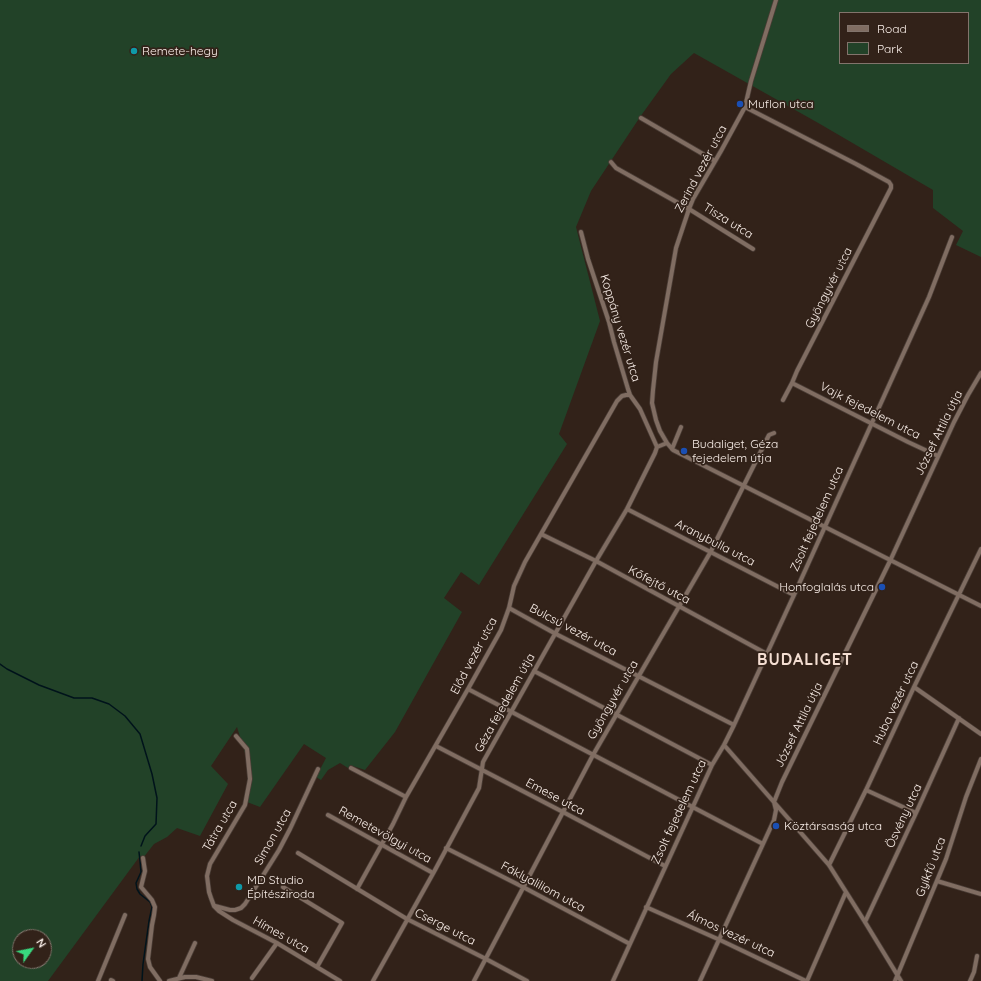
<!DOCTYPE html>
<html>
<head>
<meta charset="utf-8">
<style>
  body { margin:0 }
  #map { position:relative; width:981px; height:981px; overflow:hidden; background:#322219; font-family:Quicksand,sans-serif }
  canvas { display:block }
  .legend { position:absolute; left:839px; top:12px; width:130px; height:52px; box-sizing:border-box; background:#322219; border:1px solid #82746c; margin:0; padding:5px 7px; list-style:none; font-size:12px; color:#f9eee8 }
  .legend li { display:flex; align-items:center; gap:8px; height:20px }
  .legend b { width:20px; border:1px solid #82746c }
  .north { position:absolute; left:12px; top:929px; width:40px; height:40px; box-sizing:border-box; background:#322219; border:1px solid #82746c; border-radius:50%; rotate:57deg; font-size:11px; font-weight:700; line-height:16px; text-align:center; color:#f9eee8 }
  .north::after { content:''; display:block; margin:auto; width:14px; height:18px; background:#38d87f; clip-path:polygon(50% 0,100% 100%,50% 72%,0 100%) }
</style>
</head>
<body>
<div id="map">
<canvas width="981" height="981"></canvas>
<ul class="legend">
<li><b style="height:5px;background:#806d62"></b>Road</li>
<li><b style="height:11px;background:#224228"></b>Park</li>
</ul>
<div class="north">N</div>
</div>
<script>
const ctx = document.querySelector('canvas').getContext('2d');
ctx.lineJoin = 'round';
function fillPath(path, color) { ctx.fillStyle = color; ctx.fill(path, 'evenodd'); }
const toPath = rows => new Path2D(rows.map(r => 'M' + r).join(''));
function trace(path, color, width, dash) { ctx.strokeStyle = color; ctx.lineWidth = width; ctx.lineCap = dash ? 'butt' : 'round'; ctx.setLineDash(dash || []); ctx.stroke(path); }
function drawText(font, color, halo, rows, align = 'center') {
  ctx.font = font + ' Quicksand,sans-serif'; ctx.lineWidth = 3.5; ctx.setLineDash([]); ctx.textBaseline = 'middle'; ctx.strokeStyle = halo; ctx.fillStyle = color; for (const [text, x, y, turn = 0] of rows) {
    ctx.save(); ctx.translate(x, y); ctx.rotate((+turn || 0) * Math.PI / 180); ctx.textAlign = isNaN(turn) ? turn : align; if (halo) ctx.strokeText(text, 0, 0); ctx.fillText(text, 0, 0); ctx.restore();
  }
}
fillPath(toPath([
  [0,0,981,0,981,257,956,245,963,231,933,208,933,190,820,124,694,53,671,74,640,117,591,191,576,227,600,321,559,434,567,444,479,585,461,572,444,598,462,612,395,732,365,770,350,765,348,768,340,763,328,770,321,780,316,777,326,758,304,744,260,807,247,802,248,763,237,727,211,766,228,784,200,836,177,828,167,837,154,844,143,858,140,856,48,981,0,981],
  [840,13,968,13,968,63,840,63],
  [20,937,44,937,44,961,20,961]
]), '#224228');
trace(toPath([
  [0,664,7,669,39,685,74,698,92,698,109,704,125,716,140,734,152,774,157,798,156,824,145,836,141,846],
  [139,852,140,861,141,872,136,883,137,889,140,894,150,902,152,907,149,921,143,964,142,981]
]), '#00131b', 1.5);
const street = toPath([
  [776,0,751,81,745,107,721,151,693,199,689,209,676,248,656,362,653,390,652,403,656,420,660,431,667,443,673,450,981,606],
  [745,107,856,164,889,182,891,185,891,188,797,371,792,383,783,400],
  [641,118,715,161],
  [611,162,616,168,689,209,753,249],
  [581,232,588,259,609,322,614,342,628,389,630,395,640,409,657,447],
  [792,383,908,442,938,456],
  [657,447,667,443],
  [672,449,681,427],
  [627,509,794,595],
  [541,534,596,561,767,654],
  [509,608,556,634,734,725],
  [534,671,712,765],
  [914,687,981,734],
  [468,689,763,844],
  [236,736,247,749,250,779,245,805,210,864,207,876,209,892,211,898,214,906,219,911,233,920,277,943,340,981],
  [724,745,829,865,865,922,901,981],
  [436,746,563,812,665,866],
  [351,768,406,797],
  [866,790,916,813],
  [328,815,433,873],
  [446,848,523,887,630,944],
  [298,853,407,919,486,959,527,981],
  [143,858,145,871,141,887,152,900,155,907,154,915,152,925,148,959,150,967,160,981],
  [829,865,866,790,914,687,981,549],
  [937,881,981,894],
  [283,887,342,923,317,967],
  [357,889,393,824,406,797,468,689,501,630,509,608,514,586,525,562,617,401,622,396,626,395,630,395],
  [215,906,230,910,235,910,241,908,245,904,279,850,290,829,318,769],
  [646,907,720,940,806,981],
  [865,922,916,813,959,718],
  [179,978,195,943],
  [252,978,277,943],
  [111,980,113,981],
  [98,981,125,915],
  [169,981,185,977,196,977,212,981],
  [373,981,435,870,479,788,483,762,596,561,627,509,655,453,657,447],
  [474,981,593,755,710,553,769,435,774,433],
  [613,981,712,765,724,745,734,725,794,595,929,297,952,237],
  [700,981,774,820,776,810,774,802,782,782,890,561,954,422,968,395,981,373],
  [807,981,846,892],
  [895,981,946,859,966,797,981,759],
  [970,981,974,972,977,956]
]);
trace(street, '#4a3d36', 5.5);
trace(street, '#806d62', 4);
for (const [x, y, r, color] of [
  [134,51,4,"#0f9aa8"],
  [740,104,4,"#1a4fb4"],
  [684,451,4,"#1a4fb4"],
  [882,587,4,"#1a4fb4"],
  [776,826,4,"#1a4fb4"],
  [239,887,4,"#0f9aa8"]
]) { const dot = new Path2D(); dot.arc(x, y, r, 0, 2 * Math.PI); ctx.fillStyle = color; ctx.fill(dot); trace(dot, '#322219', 1.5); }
drawText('12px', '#f9eee8', '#322219', [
  ["Remete-hegy",142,51],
  ["Muflon utca",748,104],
  ["Budaliget, Géza",692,444],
  ["fejedelem útja",692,458],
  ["Honfoglalás utca",874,587,"right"],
  ["Köztársaság utca",784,826],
  ["MD Studio",247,880],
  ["Építésziroda",247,894]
], 'left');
drawText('12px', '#f9eee8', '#322219', [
  ["Zerind vezér utca",701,169,-62],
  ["Tisza utca",728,221,32],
  ["Gyöngyvér utca",829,288,-63],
  ["Koppány vezér utca",620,328,73],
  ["Vajk fejedelem utca",870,411,27],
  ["József Attila útja",939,433,-64],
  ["Zsolt fejedelem utca",817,519,-66],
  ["Aranybulla utca",715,543,27],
  ["Kőfejtő utca",659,585,28],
  ["Bulcsú vezér utca",573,630,28],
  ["Előd vezér utca",474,656,-62],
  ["Gyöngyvér utca",613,700,-60],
  ["Géza fejedelem útja",505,703,-61],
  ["Huba vezér utca",896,703,-65],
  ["József Attila útja",799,725,-64],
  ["Emese utca",555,797,28],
  ["Zsolt fejedelem utca",679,812,-65],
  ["Ösvény utca",904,816,-65],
  ["Tátra utca",220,826,-60],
  ["Remetevölgyi utca",385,835,29],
  ["Simon utca",273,837,-61],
  ["Gyíkfű utca",931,867,-69],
  ["Fáklyaliliom utca",543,887,28],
  ["Cserge utca",445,927,27],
  ["Álmos vezér utca",731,934,25],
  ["Hímes utca",281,935,29]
]);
ctx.letterSpacing = '1px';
drawText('bold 16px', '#f4ded2', '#322219', [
  ["BUDALIGET",805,660]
]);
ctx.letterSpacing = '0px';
</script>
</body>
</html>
